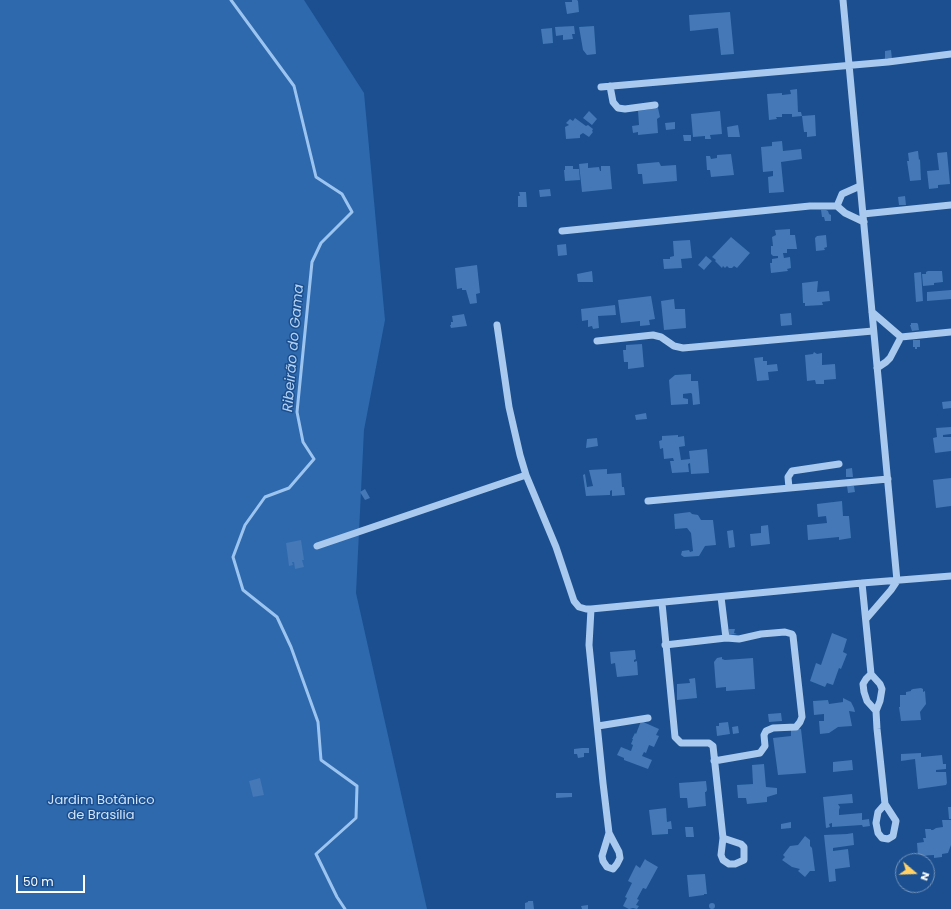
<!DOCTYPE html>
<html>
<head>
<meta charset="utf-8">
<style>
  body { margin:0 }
  #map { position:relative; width:951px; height:909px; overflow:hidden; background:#1b4f8f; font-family:Poppins,sans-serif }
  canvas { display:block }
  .north { position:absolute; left:895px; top:853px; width:40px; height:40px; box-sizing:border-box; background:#1b4f8f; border:1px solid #7695bc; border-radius:50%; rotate:109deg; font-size:11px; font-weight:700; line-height:16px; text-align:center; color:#fff }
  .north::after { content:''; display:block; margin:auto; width:14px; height:18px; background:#ffd166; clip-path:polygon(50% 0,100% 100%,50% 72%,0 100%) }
  .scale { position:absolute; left:16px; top:875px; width:69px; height:18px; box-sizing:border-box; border:2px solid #fff; border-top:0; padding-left:5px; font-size:12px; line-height:14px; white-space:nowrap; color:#fff; -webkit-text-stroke:3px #1b4f8f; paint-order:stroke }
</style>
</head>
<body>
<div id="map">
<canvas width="951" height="909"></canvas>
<div class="north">N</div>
<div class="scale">50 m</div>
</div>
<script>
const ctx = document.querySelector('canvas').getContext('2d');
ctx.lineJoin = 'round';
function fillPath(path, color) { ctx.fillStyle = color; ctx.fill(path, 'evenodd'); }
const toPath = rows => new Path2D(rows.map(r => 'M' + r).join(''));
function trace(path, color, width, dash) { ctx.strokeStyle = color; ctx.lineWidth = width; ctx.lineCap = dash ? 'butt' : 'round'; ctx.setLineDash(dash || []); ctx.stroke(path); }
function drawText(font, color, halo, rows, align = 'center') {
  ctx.font = font + ' Poppins,sans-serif'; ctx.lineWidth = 3; ctx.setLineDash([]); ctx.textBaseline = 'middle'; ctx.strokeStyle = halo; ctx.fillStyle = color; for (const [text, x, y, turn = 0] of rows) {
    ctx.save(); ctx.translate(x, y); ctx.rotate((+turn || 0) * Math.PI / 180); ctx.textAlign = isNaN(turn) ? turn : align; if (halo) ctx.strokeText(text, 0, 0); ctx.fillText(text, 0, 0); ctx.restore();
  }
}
fillPath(toPath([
  [0,0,304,0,364,93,385,320,364,430,356,593,427,909,0,909]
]), '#2e69ad');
trace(toPath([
  [231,0,294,86,316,177,342,194,352,212,321,243,312,262,297,412,303,442,314,459,289,488,265,497,245,525,233,557,243,590,277,617,291,647,318,722,321,760,357,786,356,818,316,854,337,897,345,909]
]), '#9cc4f0', 3);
fillPath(toPath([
  [572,0,577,0,578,1,579,12,567,14,565,2,572,2],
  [730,12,734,54,721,55,718,28,690,31,689,15],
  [574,26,575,34,572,34,573,39,563,40,563,35,556,36,555,27],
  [594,26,596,54,587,55,583,50,579,27],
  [552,28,553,43,543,44,541,29],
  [891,50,892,59,885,60,885,51],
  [797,89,798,112,801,112,802,116,792,117,792,114,782,114,782,117,776,117,777,119,769,120,767,94,782,93,782,95,791,94,790,90],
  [658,108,660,117,657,119,658,133,638,135,638,132,633,133,632,126,639,125,638,111],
  [589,111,597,119,592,125,583,118],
  [720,111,722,134,710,135,711,139,705,139,705,136,693,137,691,114],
  [815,115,816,136,807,137,807,132,804,132,802,116],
  [575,118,586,126,588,125,593,129,592,131,593,132,589,137,583,133,580,135,580,138,566,139,565,127,569,125,566,123,570,119,573,121],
  [675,122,675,129,666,130,665,123],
  [738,125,740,137,728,137,727,127],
  [683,135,691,135,691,141,684,141],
  [782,141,783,151,801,149,802,159,781,162,784,192,769,193,768,177,773,176,773,171,763,172,761,147,772,146,772,142],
  [917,151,918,151,919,160,920,159,921,180,910,181,907,161,909,161,908,153],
  [947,152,950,184,938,185,938,188,929,189,927,171,939,170,937,153],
  [731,154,734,175,711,177,710,170,707,170,706,156,710,156,711,159,717,158,717,155],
  [659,162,661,166,676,165,677,181,643,184,642,174,638,174,637,164],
  [588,163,588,168,599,167,600,171,601,171,601,166,610,166,612,189,582,192,579,164],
  [565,166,573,166,573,169,579,169,580,180,565,181,564,170,565,170],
  [550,189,551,196,540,197,539,190],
  [519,192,526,192,527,207,518,207,518,196,520,196],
  [905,196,906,205,899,205,898,197],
  [821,210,826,210,828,211,829,214,831,215,831,221,825,221,824,217,822,217],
  [790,229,790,235,795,235,797,249,787,249,787,253,783,253,784,258,790,257,791,268,787,269,788,271,771,273,770,263,772,263,772,259,778,258,778,256,773,256,771,254,771,246,773,246,772,237,776,235,775,230],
  [826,235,827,247,824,248,825,250,816,251,815,238,817,236],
  [731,237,750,253,737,268,734,266,732,268,729,268,727,266,725,268,723,266,722,268,715,261,716,260,712,257],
  [690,240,692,258,681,259,682,268,664,269,663,259,670,259,670,257,674,256,673,241],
  [566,244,567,255,558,256,557,245],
  [706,256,712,261,704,270,698,265],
  [477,265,480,293,476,294,477,303,470,304,466,290,462,290,462,288,457,289,455,268],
  [592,271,593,282,578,282,577,274],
  [928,271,942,271,943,282,934,283,934,285,923,286,922,274,926,274,926,272],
  [921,272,923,301,916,302,914,273],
  [818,281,817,292,829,291,830,301,822,302,823,305,805,306,805,303,803,303,802,283],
  [951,290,951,299,927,301,927,292],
  [651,296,655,319,649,320,650,325,640,326,640,321,621,323,618,300],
  [674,299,675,309,685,309,686,328,664,330,661,301],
  [615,305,616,315,598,316,599,328,593,329,592,326,588,327,588,320,582,321,581,309],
  [791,313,792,325,781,326,780,314],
  [464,314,467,326,451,328,450,325,451,325,451,322,453,322,452,316],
  [911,323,917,323,918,324,919,330,912,331,910,325,911,325],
  [913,340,920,340,920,347,917,347,917,349,915,349,915,347,913,347],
  [642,344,644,367,628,369,628,362,624,362,623,350,626,350,626,345],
  [814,352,817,354,822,353,822,365,835,364,836,379,824,380,824,384,816,384,815,380,807,381,805,355,813,354],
  [763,357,763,361,767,361,767,365,777,364,778,371,768,372,769,380,757,381,754,358],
  [691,374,691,381,698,381,700,404,693,405,692,394,691,393,683,394,683,398,688,399,688,404,671,405,669,380,675,375],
  [951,401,951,408,943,409,942,402],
  [646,413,647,419,636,420,635,415],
  [951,427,951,434,943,435,943,437,951,437,951,451,935,453,933,438,937,437,936,428],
  [678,435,678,437,684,436,685,446,679,447,681,460,690,459,689,451,707,449,709,473,691,474,690,463,688,464,689,472,672,473,670,461,674,461,673,458,664,459,663,448,660,449,659,441,662,440,662,436],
  [597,438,598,446,586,448,587,439],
  [852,468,853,477,846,477,846,469],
  [607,469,607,474,621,473,622,487,624,487,625,495,612,496,612,490,610,491,610,495,586,496,583,475,585,474,587,487,593,486,589,470],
  [951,478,951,506,936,508,933,480],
  [847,486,854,486,855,492,848,493],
  [365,489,370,498,365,500,360,492],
  [842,501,843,516,849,516,851,538,839,540,839,537,808,540,807,525,827,523,826,516,818,517,817,504],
  [690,512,692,514,698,515,701,520,713,520,716,545,705,546,699,556,684,557,681,555,682,551,689,550,690,552,693,551,691,533,687,528,675,529,674,514],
  [768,525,770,544,751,546,750,534,761,533,761,526],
  [733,530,735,547,729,548,727,531],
  [301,540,304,560,302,560,304,567,295,569,294,562,292,562,293,565,289,566,286,543],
  [729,629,735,629,734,633,737,634,729,635],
  [832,633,847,639,843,652,847,654,841,669,839,668,833,685,827,683,825,687,810,681,816,663,821,665],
  [635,650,636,659,634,660,634,662,637,661,638,675,617,677,615,663,611,664,610,652],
  [722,657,722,659,725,660,753,658,755,689,726,691,726,687,716,688,714,662,717,658],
  [695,678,697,698,677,700,677,684,690,683,689,679],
  [921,688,923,689,923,692,925,691,926,704,920,712,921,720,901,721,899,707,900,707,900,695,906,695,906,692,911,691,911,690,913,689],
  [843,698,851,702,854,708,855,712,849,711,852,726,838,727,829,733,820,734,819,721,824,721,824,714,814,715,813,701,828,700,829,704,843,702],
  [781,713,782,721,769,722,768,714],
  [641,721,659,729,656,735,659,736,654,747,649,745,646,753,644,752,642,756,652,760,648,769,624,760,624,758,617,755,621,747,631,751,633,745,631,744,633,739,632,739,635,733,636,734],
  [728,722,730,734,717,736,716,726,719,726,719,723],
  [738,726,739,733,733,734,732,727],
  [801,729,806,773,778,775,773,738,791,736,791,730],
  [582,748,589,748,589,753,584,753,584,757,578,758,577,754,574,754,574,749],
  [921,753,921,757,942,755,943,764,946,764,946,769,936,770,936,772,946,772,947,783,946,785,918,789,915,759,901,761,901,754],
  [852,760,853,770,833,772,833,762],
  [764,764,766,787,777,788,777,794,767,797,767,802,747,804,746,798,738,798,737,785,753,784,752,765],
  [260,778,264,795,253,797,249,781],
  [706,781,707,790,706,792,705,792,706,806,688,808,687,798,680,798,679,783],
  [556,793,572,793,572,797,556,798],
  [852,794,853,803,838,804,840,807,839,810,839,815,862,813,862,820,869,819,870,826,863,827,862,825,832,827,832,823,829,824,830,827,826,828,823,797],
  [948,807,951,807,951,819,949,819],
  [666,808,667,822,671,821,672,829,668,829,668,834,652,835,649,810],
  [942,820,951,820,951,845,948,853,942,854,942,857,934,858,934,855,918,856,917,843,924,842,923,838,926,838,925,829,931,829,931,830,933,830,936,828,943,827],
  [791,822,791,828,781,829,781,824],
  [685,827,693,827,694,837,686,837],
  [847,834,853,833,854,845,833,848,833,851,848,849,850,867,835,869,836,881,829,882,824,835],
  [805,836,810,840,810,846,812,848,815,871,810,871,805,877,798,871,800,869,792,867,782,860,785,857,783,855,790,846,798,845],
  [645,859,646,860,658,867,646,889,643,888,637,899,639,900,636,905,639,906,637,909,633,908,629,909,623,906,627,898,625,897,632,883,628,881,636,865,640,868],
  [705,874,707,894,704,894,704,895,689,897,687,875],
  [528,901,533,901,534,909,525,909,525,903,528,902],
  '709 906a3 3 0 1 1 6 0a3 3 0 1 1-6 0Z',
  [588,905,588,909,582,909,581,906]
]), '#4478b7');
trace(toPath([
  [843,0,897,581,891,590,866,619],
  [610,86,613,102,618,108,625,109,655,105],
  [601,87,888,62,951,54],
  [837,206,842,194,860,186],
  [837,206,845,213,864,222],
  [863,214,951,205],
  [562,231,810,206,837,206],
  [872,312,901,337,951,332],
  [497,325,509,407,520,455,526,475,556,547,574,601,579,607,586,609,591,609,862,583,951,576],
  [597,341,653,335,661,337,674,346,683,348,873,331],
  [877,368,886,362,890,358,901,337],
  [789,488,788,477,792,471,839,464],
  [648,501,888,479],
  [317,546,526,475],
  [862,583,871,674,880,684,882,689,880,701,876,711,877,729,885,804,896,821,893,836,888,839,882,838,878,833,876,823,878,812,885,804],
  [662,603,675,737,681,743,709,743,713,746,723,838,741,844,744,847,744,860,735,864,729,864,723,860,721,855,723,838],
  [591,609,589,645,603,783,609,833,619,852,620,858,617,864,613,869,607,867,603,861,602,856,609,833],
  [665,645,726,638],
  [871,674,866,679,863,684,864,692,867,701,876,711],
  [598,726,648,718],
  [714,761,760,753,765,746,764,735,766,731,773,728,796,727,800,722,802,717,793,636,792,634,785,632,761,634,739,639,726,638,721,597]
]), '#a9c9ee', 7);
drawText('13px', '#cfe3fa', '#1b4f8f', [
  ["Jardim Botânico",101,801],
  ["de Brasília",101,816]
]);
drawText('italic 14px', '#b5d3f5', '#1b4f8f', [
  ["Ribeirão do Gama",294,348,-85]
]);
</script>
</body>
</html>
